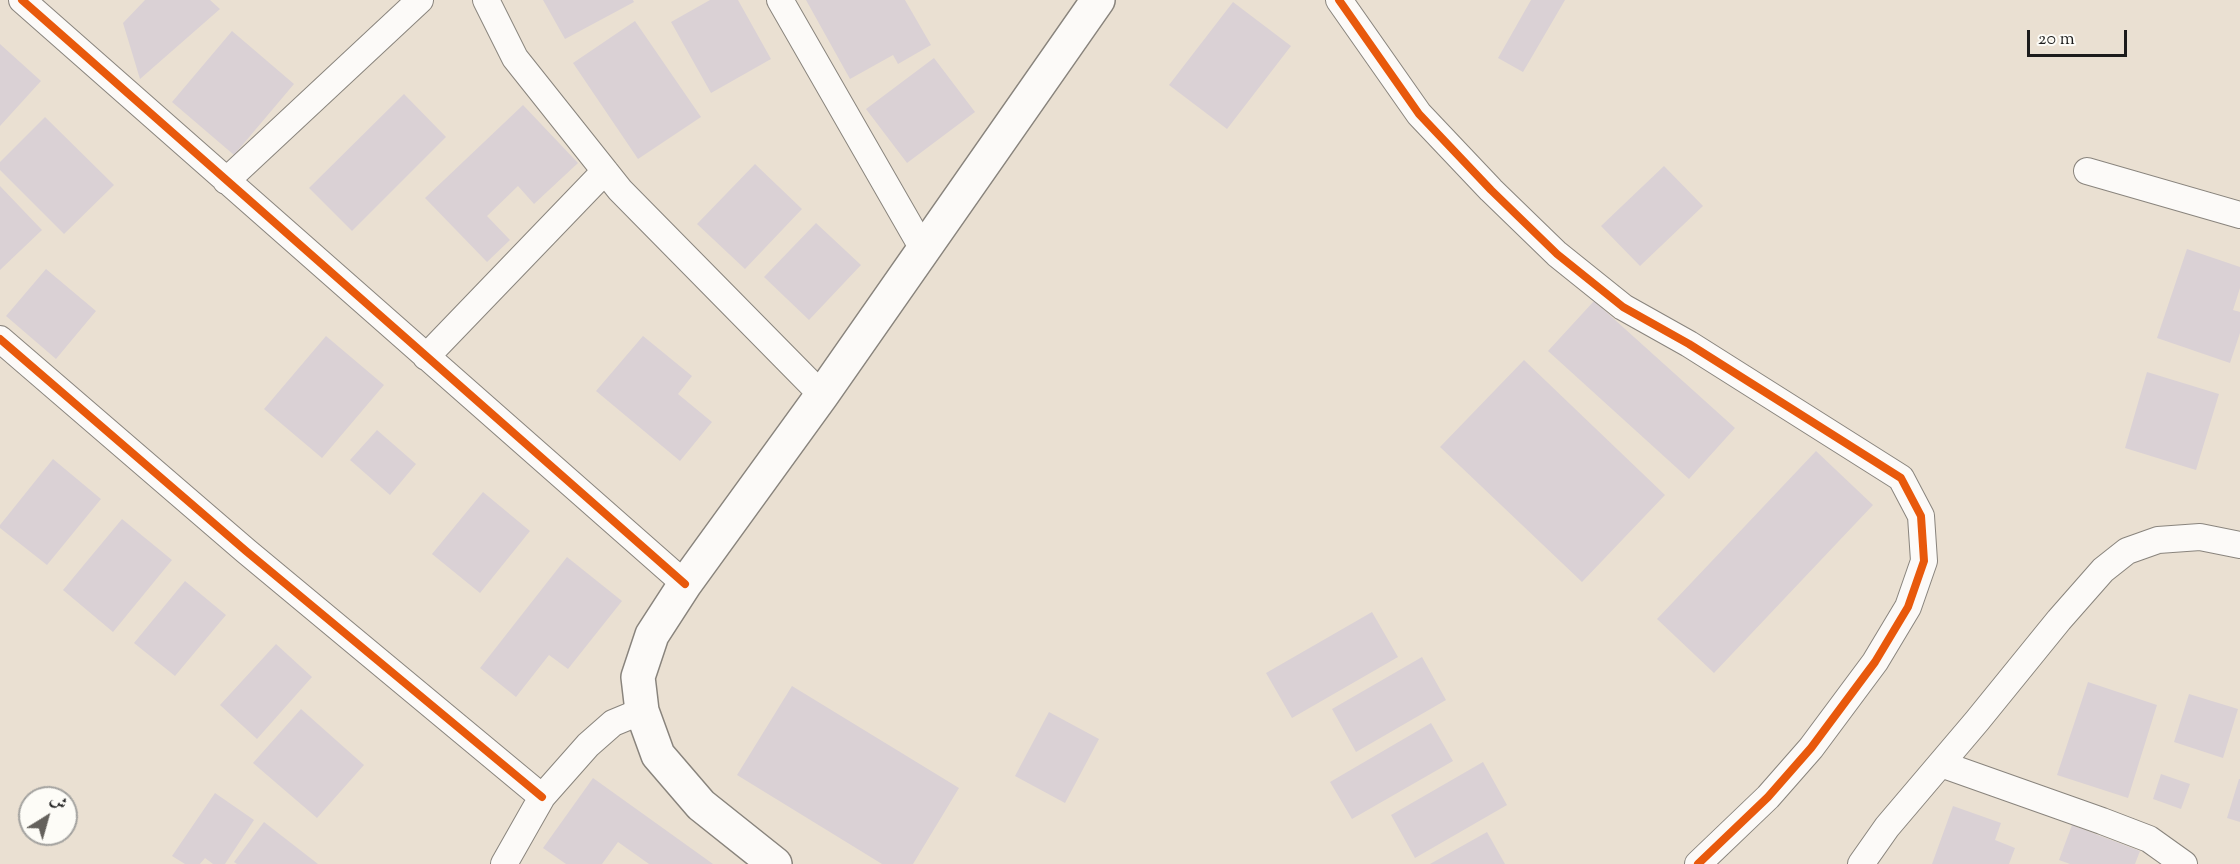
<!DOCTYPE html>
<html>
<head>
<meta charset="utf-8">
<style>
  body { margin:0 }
  #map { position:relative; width:2240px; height:864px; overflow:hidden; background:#eae0d2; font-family:"Sorts Mill Goudy",Amiri,serif }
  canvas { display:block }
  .north { position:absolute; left:18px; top:786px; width:60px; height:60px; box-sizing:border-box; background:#fdfcf7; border:2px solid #a3a29f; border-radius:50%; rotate:37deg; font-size:16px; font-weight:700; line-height:24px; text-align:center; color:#1c1c1c }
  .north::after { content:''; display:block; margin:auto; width:21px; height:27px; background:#64615c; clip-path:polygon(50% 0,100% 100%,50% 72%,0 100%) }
  .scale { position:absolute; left:2027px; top:30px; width:100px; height:27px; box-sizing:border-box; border:3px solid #1c1c1c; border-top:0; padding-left:8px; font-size:18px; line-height:21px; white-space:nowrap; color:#1c1c1c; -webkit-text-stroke:4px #fdfcf7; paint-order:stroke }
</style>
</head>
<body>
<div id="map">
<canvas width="2240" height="864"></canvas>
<div class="north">ش</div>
<div class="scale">20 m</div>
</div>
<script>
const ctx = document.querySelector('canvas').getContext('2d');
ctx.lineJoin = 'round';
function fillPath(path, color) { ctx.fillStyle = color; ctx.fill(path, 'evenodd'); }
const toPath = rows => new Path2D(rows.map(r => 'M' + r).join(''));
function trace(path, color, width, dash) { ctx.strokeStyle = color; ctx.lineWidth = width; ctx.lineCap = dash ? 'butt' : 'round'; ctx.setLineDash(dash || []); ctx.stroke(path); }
fillPath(toPath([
  [145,0,210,0,220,9,140,79,123,23],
  [543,0,633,0,634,2,565,39],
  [710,0,738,0,771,59,711,93,671,22],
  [806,0,905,0,931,45,898,64,893,55,850,79],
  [1531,0,1565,0,1523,72,1498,58],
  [1233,2,1291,46,1227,129,1169,85],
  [635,21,701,117,638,159,573,63],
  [232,31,294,84,234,155,172,102],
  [0,44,41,81,0,126],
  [934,58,975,112,907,163,866,109],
  [404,94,446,137,352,231,309,188],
  [523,105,578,163,534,204,518,186,487,216,510,240,487,262,425,198],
  [45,117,114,185,64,234,0,170,0,162],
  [755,164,802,209,745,269,697,224],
  [1664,166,1703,206,1640,266,1601,226],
  [0,186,42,230,0,270],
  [816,223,861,265,809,320,764,277],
  [2187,249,2240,267,2240,288,2233,310,2240,312,2240,333,2230,363,2157,338],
  [46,269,96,311,56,359,6,316],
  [1594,301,1735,428,1689,479,1548,351],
  [326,336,384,385,322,458,264,409],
  [643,336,692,376,678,394,712,422,680,461,596,391],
  [1524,360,1665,495,1582,582,1440,447],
  [2147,372,2219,394,2196,470,2125,448],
  [377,430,416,464,390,495,350,460],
  [1816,451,1873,505,1714,673,1657,619],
  [53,459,101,499,47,565,0,528,0,525],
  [483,492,530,531,480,593,432,554],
  [122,519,172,560,113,632,63,590],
  [567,557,622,601,568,669,549,655,516,697,480,668],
  [185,581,226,615,175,676,134,643],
  [1372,612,1398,657,1292,718,1266,673],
  [276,644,312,677,257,739,220,705],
  [1422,657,1446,700,1356,752,1332,709],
  [2088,682,2157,705,2128,798,2057,775],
  [792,686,959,788,913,864,882,864,737,775],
  [2189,694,2238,709,2223,758,2174,742],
  [301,709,364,765,317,818,253,763],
  [1049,712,1099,739,1065,803,1015,776],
  [1431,723,1453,761,1352,819,1330,782],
  [1483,762,1507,805,1415,858,1391,815],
  [2161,774,2190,784,2181,809,2153,799],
  [593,778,713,864,649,864,618,842,602,864,566,864,543,848],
  [2239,779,2240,779,2240,822,2227,818],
  [215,793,254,820,225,864,213,864,205,858,200,864,185,864,172,856],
  [1953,806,2001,823,1995,840,2015,848,2009,864,1932,864],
  [264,822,318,864,237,864,234,862],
  [2072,825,2140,851,2135,864,2070,864,2059,860],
  [1487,832,1505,864,1430,864]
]), '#dad1d5');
const minor = toPath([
  [22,0,685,584],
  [486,0,515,58,620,190,822,395],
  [780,0,923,249],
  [1339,0,1419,114,1491,190,1557,254,1623,307,1689,344,1901,478,1921,516,1924,561,1908,607,1875,662,1811,748,1768,797,1698,864],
  [2087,171,2240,215],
  [226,181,420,0],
  [0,339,246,551,542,797],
  [426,357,605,171],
  [1941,764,2102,821,2149,839,2184,864],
  [504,864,542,797,588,745,613,723,642,711],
  [1861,864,1887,827,1977,721,2059,620,2103,570,2127,551,2158,540,2200,537,2240,545]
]);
const secondary = toPath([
  [775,864,701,805,658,755,642,711,638,677,652,635,685,584,822,395,1098,0]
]);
trace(minor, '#89847d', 28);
trace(secondary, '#89847d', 36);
trace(minor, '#fcfaf8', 26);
trace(secondary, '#fcfaf8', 33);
trace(toPath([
  [22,0,685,584],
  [1339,0,1419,114,1491,190,1557,254,1623,307,1689,344,1901,478,1921,516,1924,561,1908,607,1875,662,1811,748,1768,797,1698,864],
  [0,339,246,551,542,797]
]), '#e8590c', 8);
</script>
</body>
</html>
